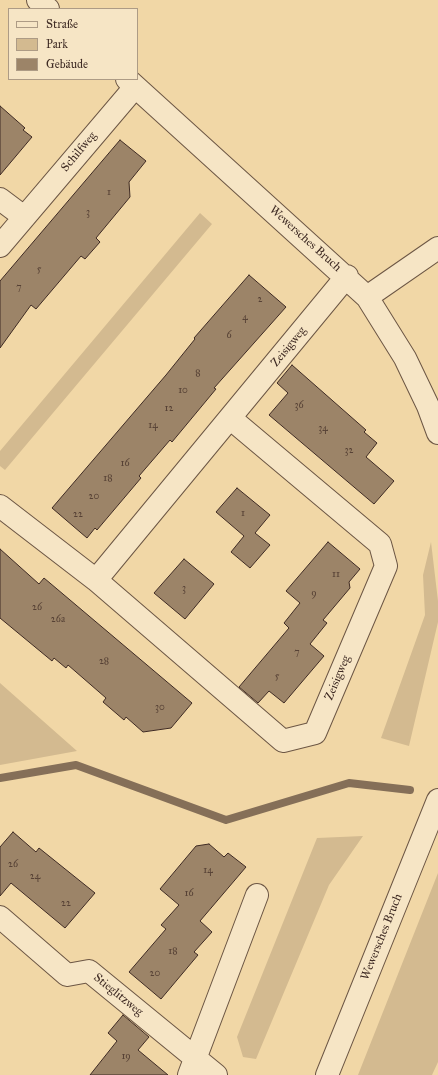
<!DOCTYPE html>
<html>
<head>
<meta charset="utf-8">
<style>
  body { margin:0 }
  #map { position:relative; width:438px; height:1075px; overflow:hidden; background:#f1d7a6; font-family:"IM FELL Great Primer",serif }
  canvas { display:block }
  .legend { position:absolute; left:8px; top:8px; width:130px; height:72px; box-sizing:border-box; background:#f6e5c5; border:1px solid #ad9b85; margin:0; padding:5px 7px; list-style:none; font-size:12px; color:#3f2b24 }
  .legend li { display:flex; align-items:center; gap:8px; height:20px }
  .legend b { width:20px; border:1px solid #ad9b85 }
</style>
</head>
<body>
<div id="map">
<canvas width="438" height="1075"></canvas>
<ul class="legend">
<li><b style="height:5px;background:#f6e5c5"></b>Straße</li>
<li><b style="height:11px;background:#d3ba90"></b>Park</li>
<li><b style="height:11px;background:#9c8468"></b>Gebäude</li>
</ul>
</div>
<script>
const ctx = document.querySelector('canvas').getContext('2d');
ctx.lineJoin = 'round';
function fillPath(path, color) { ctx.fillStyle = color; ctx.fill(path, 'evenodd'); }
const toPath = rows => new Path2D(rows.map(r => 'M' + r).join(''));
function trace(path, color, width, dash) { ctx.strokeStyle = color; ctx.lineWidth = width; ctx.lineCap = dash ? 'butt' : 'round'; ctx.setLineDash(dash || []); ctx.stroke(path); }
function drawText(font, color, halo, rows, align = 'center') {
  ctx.font = font + ' "IM FELL Great Primer",serif'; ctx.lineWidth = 3; ctx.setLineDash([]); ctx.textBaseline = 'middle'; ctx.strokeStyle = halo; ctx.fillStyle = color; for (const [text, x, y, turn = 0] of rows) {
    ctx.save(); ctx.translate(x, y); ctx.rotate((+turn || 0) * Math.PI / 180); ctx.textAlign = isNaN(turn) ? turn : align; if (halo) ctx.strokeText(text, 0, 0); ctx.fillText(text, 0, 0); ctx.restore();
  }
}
fillPath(toPath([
  [200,213,212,224,5,470,0,466,0,451],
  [431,542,438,601,438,622,409,746,381,738,425,615,423,575],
  [0,683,77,751,0,765],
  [363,836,329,885,256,1059,243,1057,237,1037,317,838],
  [438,873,438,1062,432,1075,358,1075]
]), '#d3ba90');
trace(toPath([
  [0,778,76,765,226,820,349,783,410,790]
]), '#856f58', 8);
const building = toPath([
  [0,106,25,128,23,130,32,137,0,175,0,106],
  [120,140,146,161,129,182,130,197,96,238,100,242,85,259,81,256,36,309,31,305,0,348,0,281,120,140],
  [249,275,286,307,214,388,216,389,172,442,170,440,139,476,141,478,97,530,95,528,87,538,52,508,166,375,195,339,194,338,249,275],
  [292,365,366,430,364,432,377,443,366,457,394,481,374,504,269,415,288,393,277,383,292,365],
  [237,488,270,515,255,533,270,545,250,568,231,552,244,536,216,512,237,488],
  [328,542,360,569,349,582,350,588,323,620,327,623,310,644,324,656,284,703,269,691,258,703,239,687,289,628,284,623,300,603,286,591,328,542],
  [0,549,39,584,44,578,192,703,171,728,143,732,126,717,124,720,103,702,106,698,68,665,66,668,54,658,52,661,0,618,0,549],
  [184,559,214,584,185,619,154,593,184,559],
  [13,832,36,852,39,848,95,893,65,928,11,883,0,896,0,847,13,832],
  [209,844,224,857,228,853,246,867,200,921,212,932,194,952,198,955,161,999,129,972,166,929,161,925,179,905,160,889,196,846,209,844],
  [123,1015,149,1037,138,1050,168,1075,90,1075,117,1041,108,1033,123,1015]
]);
fillPath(building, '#9c8468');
trace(building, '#3f2b24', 1);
const minor = toPath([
  [38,0,48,9],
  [127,79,367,297,405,358,428,406,438,433],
  [0,199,24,217],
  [0,246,135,87],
  [367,297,438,248],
  [0,506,96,580,283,741,315,733,386,566,380,544,230,418],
  [96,580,347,276],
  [0,917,67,975,89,971,216,1075],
  [189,1075,257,895],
  [327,1075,438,800]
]);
trace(minor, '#6c5644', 24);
trace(minor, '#f6e5c5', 22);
drawText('10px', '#564135', null, [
  ["1",109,193],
  ["3",88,213],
  ["5",39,270],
  ["7",19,288],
  ["2",260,300],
  ["4",245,318],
  ["6",229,336],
  ["8",198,374],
  ["10",183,391],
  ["36",299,406],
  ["12",169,409],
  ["14",153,426],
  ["34",323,429],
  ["32",349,451],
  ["16",125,464],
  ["18",108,479],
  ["20",94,497],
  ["1",243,514],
  ["22",78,515],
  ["11",336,575],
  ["3",184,589],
  ["9",314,594],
  ["26",37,608],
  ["26a",58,620],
  ["7",297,653],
  ["28",104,662],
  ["5",277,677],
  ["30",160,708],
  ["26",13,865],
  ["14",208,871],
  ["24",35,877],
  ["16",189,894],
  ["22",66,904],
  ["18",173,952],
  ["20",155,974],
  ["19",126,1057]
]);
drawText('12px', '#3f2b24', '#f6e5c5', [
  ["Schilfweg",79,152,-50],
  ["Wewersches Bruch",305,239,42],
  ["Zeisigweg",289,347,-51],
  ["Zeisigweg",338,678,-67],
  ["Wewersches Bruch",382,937,-68],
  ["Stieglitzweg",118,995,39]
]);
</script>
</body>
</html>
